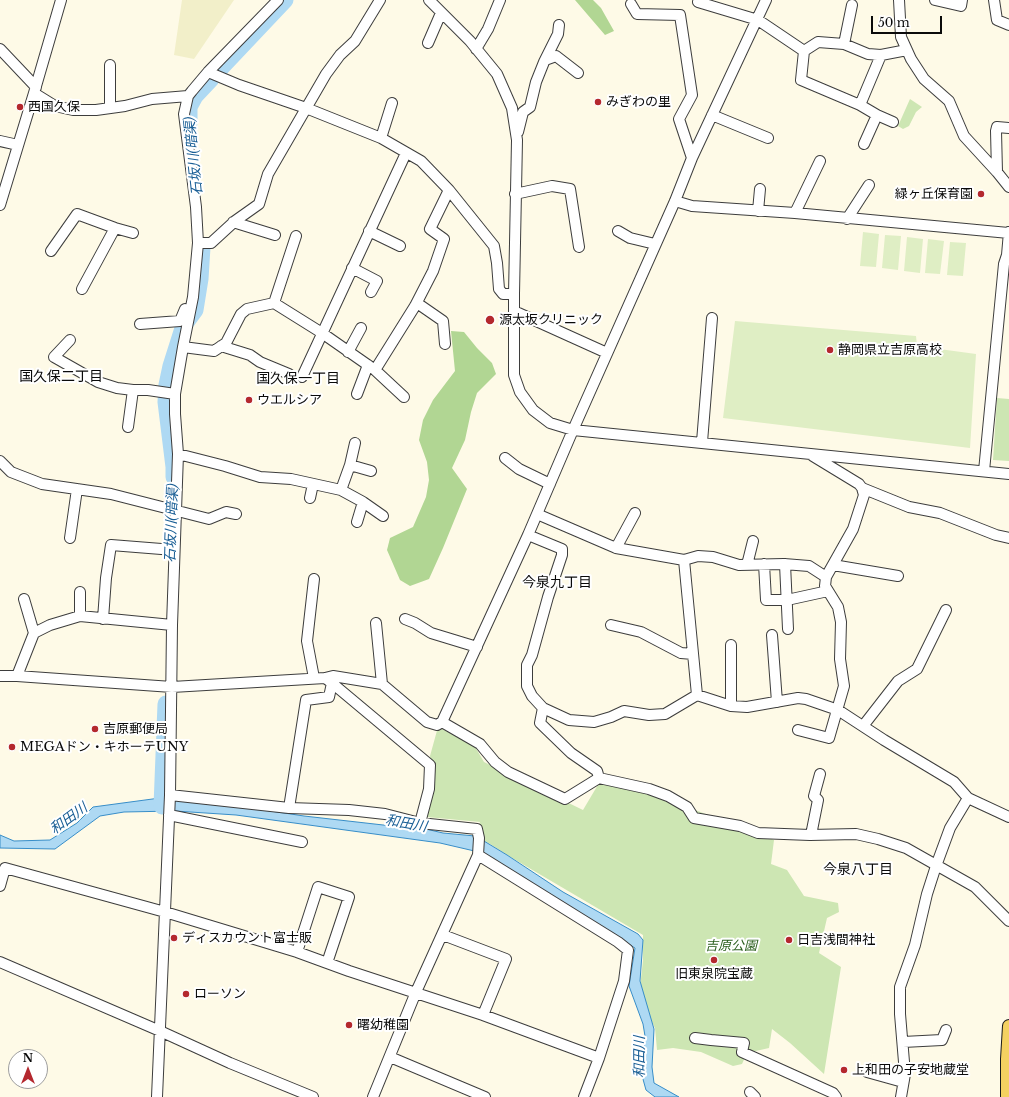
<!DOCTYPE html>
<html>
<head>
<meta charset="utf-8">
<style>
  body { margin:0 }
  #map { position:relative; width:1009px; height:1097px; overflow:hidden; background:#fefae7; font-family:"Libre Baskerville",serif }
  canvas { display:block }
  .north { position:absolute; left:8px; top:1049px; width:40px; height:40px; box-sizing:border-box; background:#fff; border:1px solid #9d9d9d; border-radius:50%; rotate:0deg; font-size:11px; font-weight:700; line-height:16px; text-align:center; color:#0a0a0a }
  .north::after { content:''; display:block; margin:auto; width:14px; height:18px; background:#b4282e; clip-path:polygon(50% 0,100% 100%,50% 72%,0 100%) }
  .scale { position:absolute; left:871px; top:16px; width:71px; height:18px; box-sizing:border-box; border:2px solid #0a0a0a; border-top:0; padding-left:5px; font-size:12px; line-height:14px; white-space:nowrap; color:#0a0a0a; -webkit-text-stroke:3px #fff; paint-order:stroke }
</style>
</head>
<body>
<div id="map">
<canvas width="1009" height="1097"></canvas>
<div class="north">N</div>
<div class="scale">50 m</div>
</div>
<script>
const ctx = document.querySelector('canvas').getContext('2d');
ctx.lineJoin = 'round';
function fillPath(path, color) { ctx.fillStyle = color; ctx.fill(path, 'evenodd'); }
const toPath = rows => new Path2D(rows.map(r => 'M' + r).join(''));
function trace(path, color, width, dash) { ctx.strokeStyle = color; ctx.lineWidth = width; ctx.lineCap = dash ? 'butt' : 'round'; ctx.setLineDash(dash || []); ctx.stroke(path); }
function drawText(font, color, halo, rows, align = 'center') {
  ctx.font = font + ' "Libre Baskerville","Noto Sans JP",serif'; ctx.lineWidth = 4; ctx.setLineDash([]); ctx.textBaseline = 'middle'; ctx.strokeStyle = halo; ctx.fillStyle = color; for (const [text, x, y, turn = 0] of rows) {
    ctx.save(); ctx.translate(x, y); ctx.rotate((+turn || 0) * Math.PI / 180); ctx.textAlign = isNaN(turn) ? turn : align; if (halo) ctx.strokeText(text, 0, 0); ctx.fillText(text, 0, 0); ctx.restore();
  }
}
fillPath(toPath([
  [182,0,234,0,194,59,174,55]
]), '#f2efc9');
fillPath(toPath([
  [910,99,922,107,916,112,909,126,903,129,898,126],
  [997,398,1009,399,1009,461,993,460],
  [438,727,474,745,484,762,583,810,602,778,661,797,774,840,771,864,787,870,804,896,838,903,839,912,827,918,819,953,841,967,824,1074,790,1043,772,1029,769,1048,747,1053,742,1064,733,1066,701,1052,673,1048,657,1050,655,1028,639,997,643,960,643,935,507,855,490,844,475,836,480,822,427,817,435,779,430,756]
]), '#cde6b3');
fillPath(toPath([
  [575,0,593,0,601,8,614,31,605,35],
  [451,331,464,332,477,348,492,363,496,374,477,393,471,412,465,440,452,468,467,489,443,548,429,579,410,586,400,580,387,550,390,538,413,527,426,497,429,480,427,462,419,440,423,420,433,400,455,371]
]), '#b1d693');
fillPath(toPath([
  [863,232,879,234,876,267,860,266],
  [885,235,901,236,898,270,882,268],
  [907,237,923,239,920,273,904,271],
  [928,239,944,241,940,274,925,273],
  [950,242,966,243,963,276,947,275],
  [735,321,916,336,917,346,976,354,970,448,723,418]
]), '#dfeec4');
const water = toPath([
  [160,798,211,802,304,816,392,826,400,823,443,833,475,836,479,838,507,855,563,892,638,934,643,940,640,981,654,1029,652,1067,654,1083,679,1097,655,1097,646,1090,641,1072,645,1036,643,1024,629,986,635,948,483,853,440,843,236,815,175,811,124,812,100,816,55,849,0,848,0,835,14,841,50,840,77,823,93,807,160,798]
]);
fillPath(water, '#aed9f3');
trace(water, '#378dc8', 1);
trace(toPath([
  [216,73,285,0],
  [189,123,189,107,195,96,211,79],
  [174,477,174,467,166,402,167,385,171,366,184,325,195,310,200,279,202,247],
  [162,806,166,704]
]), '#aed9f3', 17);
const minor = toPath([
  [429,0,470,41,497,74,512,108,517,140,514,294,514,375,520,392,533,410,550,423,573,430,1009,474],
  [899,0,901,37,911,59,924,79,949,101,964,136,997,172,1009,187],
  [935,0,961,6,962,0],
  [994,0,997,20,1009,25],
  [698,2,758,20,804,51,818,42,844,44,868,54,881,55,907,50],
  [631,4,637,14,680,15,692,95,679,119,692,158],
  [428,43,441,13],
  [844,44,852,5],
  [0,49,36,87],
  [476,49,488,29,500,0],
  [804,51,801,80,860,105,877,115,893,122],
  [545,60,556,56,578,73],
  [208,72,239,85,306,108,381,138,421,161,449,190,494,246,497,263,499,289,503,294,514,294],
  [34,93,55,106,73,110,96,110,125,106,152,99,188,96],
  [860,105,881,55],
  [110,108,110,65],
  [712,115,768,138],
  [518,132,523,112,530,107,536,82,544,62,558,34,559,25],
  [381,138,392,103],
  [0,141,18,145],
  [864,144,877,115],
  [997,172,996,131,997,127,1009,128],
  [515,194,552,186,570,189,579,247],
  [675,201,692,206,795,213,1009,233],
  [0,205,34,93,61,0],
  [758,211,760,189],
  [795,213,820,161],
  [847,219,869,185],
  [233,222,275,235],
  [369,231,400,246],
  [618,231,630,238,655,244],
  [198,243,211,243,235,221,259,204,268,174,326,74,340,55,355,41,380,0],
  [51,251,77,214,115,228,133,233],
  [352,268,377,281,371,292],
  [82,289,115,228],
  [274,303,296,236],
  [417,303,443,321,445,344],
  [514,311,607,353],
  [140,324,180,321,185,309],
  [70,340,54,357,98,382,117,388,133,390],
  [221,346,250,355,260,362,289,374],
  [183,347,214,351,226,343,241,314,247,309,274,303,322,333,375,370,404,397],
  [348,352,361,328],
  [375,370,415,306,433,271,444,239,430,229,449,190],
  [302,377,406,153],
  [357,394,368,365],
  [128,427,133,390,148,390,175,394],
  [702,442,712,318],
  [178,454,225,466,260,477,291,479,341,490,363,502,383,516],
  [813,456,859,484,862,488,909,507,940,513,996,535,1009,538],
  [505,458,519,469,550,484],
  [0,461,11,472,42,484,111,494,209,519,226,512,236,514],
  [350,465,371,471],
  [984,471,1004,264,1007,255,1009,232],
  [341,490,350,465,355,443],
  [310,498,313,484],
  [537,514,616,548,684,560,698,556,713,557,739,565,784,564,809,566,826,577],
  [357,522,363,502],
  [528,535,562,549,562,555,548,597,532,655,527,665,527,686,532,696,543,708,569,720,594,722,611,717,624,711,649,715,665,714,697,695,731,706,747,707,798,698,806,699,838,710,884,740,954,782,968,798,1009,817],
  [70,538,77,489],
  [616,548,635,513],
  [684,560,697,695],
  [764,564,766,600,787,600,828,591],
  [785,564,788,629],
  [747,565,753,541],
  [833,565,898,576],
  [24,599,34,633],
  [80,616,80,592],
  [103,619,106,578,111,545,174,550],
  [405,619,415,623,431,633,477,647],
  [376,623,382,684],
  [611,625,641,632,681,653,693,654],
  [772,635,777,702],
  [731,645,731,706],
  [0,676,17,676,172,687,325,678,333,676,382,684,427,722,437,725,442,722,528,535,573,430,675,201,692,158,766,0],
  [17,676,34,633,50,625,80,616,172,625],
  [314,678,307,641,314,579],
  [325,678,332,683,430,765,429,789,420,823],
  [543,708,540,723,571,753,597,771,599,778,649,789,668,796,687,807,694,818,740,826,758,833,810,835,856,834,878,839,906,848,975,887,1009,921],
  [442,722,480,744,495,762,508,772,565,799,599,778],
  [863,726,898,681,917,669,946,610],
  [798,730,829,738,844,686,840,659,841,622,838,607,825,586,826,577,853,529,864,495,862,488],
  [170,795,289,808,349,810,385,814,420,823,477,829,479,838,478,855,416,992,373,1097],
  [289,808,306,700,329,697,332,683],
  [169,815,302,842],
  [811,835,818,800,814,796,820,774],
  [478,855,618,942,628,950,624,981,599,1058,584,1097],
  [0,886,5,868,165,912,297,952,349,971,483,1015,599,1058],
  [443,935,506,959,483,1015],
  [297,952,318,887,349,897,327,963],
  [0,962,160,1031,230,1063,313,1097],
  [695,1038,711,1040,744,1043,742,1052,833,1093,836,1097],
  [903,1042,942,1040,946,1030],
  [390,1057,485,1097],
  [867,1072,903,1082],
  [750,1092,755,1097],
  [157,1097,170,795,172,625,178,454,175,414,175,394,183,347,193,297,198,243,196,207,184,114,188,96,192,91,208,72,278,0],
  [901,1097,905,1074,900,1014,900,987,915,945,927,894,936,866,950,828,968,798]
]);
const major = toPath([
  [1007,1097,1007,1059,1009,1026]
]);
trace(minor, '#3d3d3d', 12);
trace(major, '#1b1b1b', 14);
trace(minor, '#fff', 10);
trace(major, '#f4d161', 12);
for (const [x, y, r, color] of [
  [598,102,4,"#b4282e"],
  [20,107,4,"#b4282e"],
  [981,194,4,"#b4282e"],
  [490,320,5,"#b4282e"],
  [830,350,4,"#b4282e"],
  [249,400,4,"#b4282e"],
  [95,729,4,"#b4282e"],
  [12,747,4,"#b4282e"],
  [174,938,4,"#b4282e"],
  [789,940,4,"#b4282e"],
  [714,960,4,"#b4282e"],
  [186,994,4,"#b4282e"],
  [349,1025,4,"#b4282e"],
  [844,1070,4,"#b4282e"]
]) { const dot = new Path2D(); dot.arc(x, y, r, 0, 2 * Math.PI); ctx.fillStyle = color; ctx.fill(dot); trace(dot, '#fff', 1.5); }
drawText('13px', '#0a0a0a', '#fff', [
  ["みぎわの里",606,102],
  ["西国久保",28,107],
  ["緑ヶ丘保育園",973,194,"right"],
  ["源太坂クリニック",499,320],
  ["静岡県立吉原高校",838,350],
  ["ウエルシア",257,400],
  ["吉原郵便局",103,729],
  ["MEGAドン・キホーテUNY",20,747],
  ["ディスカウント富士販",182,938],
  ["日吉浅間神社",797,940],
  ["旧東泉院宝蔵",714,974,"center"],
  ["ローソン",194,994],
  ["曙幼稚園",357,1025],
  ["上和田の子安地蔵堂",852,1070]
], 'left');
drawText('italic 13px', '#2a5e1d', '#fff', [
  ["吉原公園",731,946]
]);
drawText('italic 14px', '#195e95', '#fff', [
  ["石坂川(暗渠)",194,156,-96],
  ["石坂川(暗渠)",172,523,-88],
  ["和田川",69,819,-36],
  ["和田川",406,824,10],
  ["和田川",640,1057,-90]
]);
drawText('14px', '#0a0a0a', '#fff', [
  ["国久保二丁目",61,377],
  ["国久保一丁目",298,379],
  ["今泉九丁目",557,583],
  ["今泉八丁目",858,870]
]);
</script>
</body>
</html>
